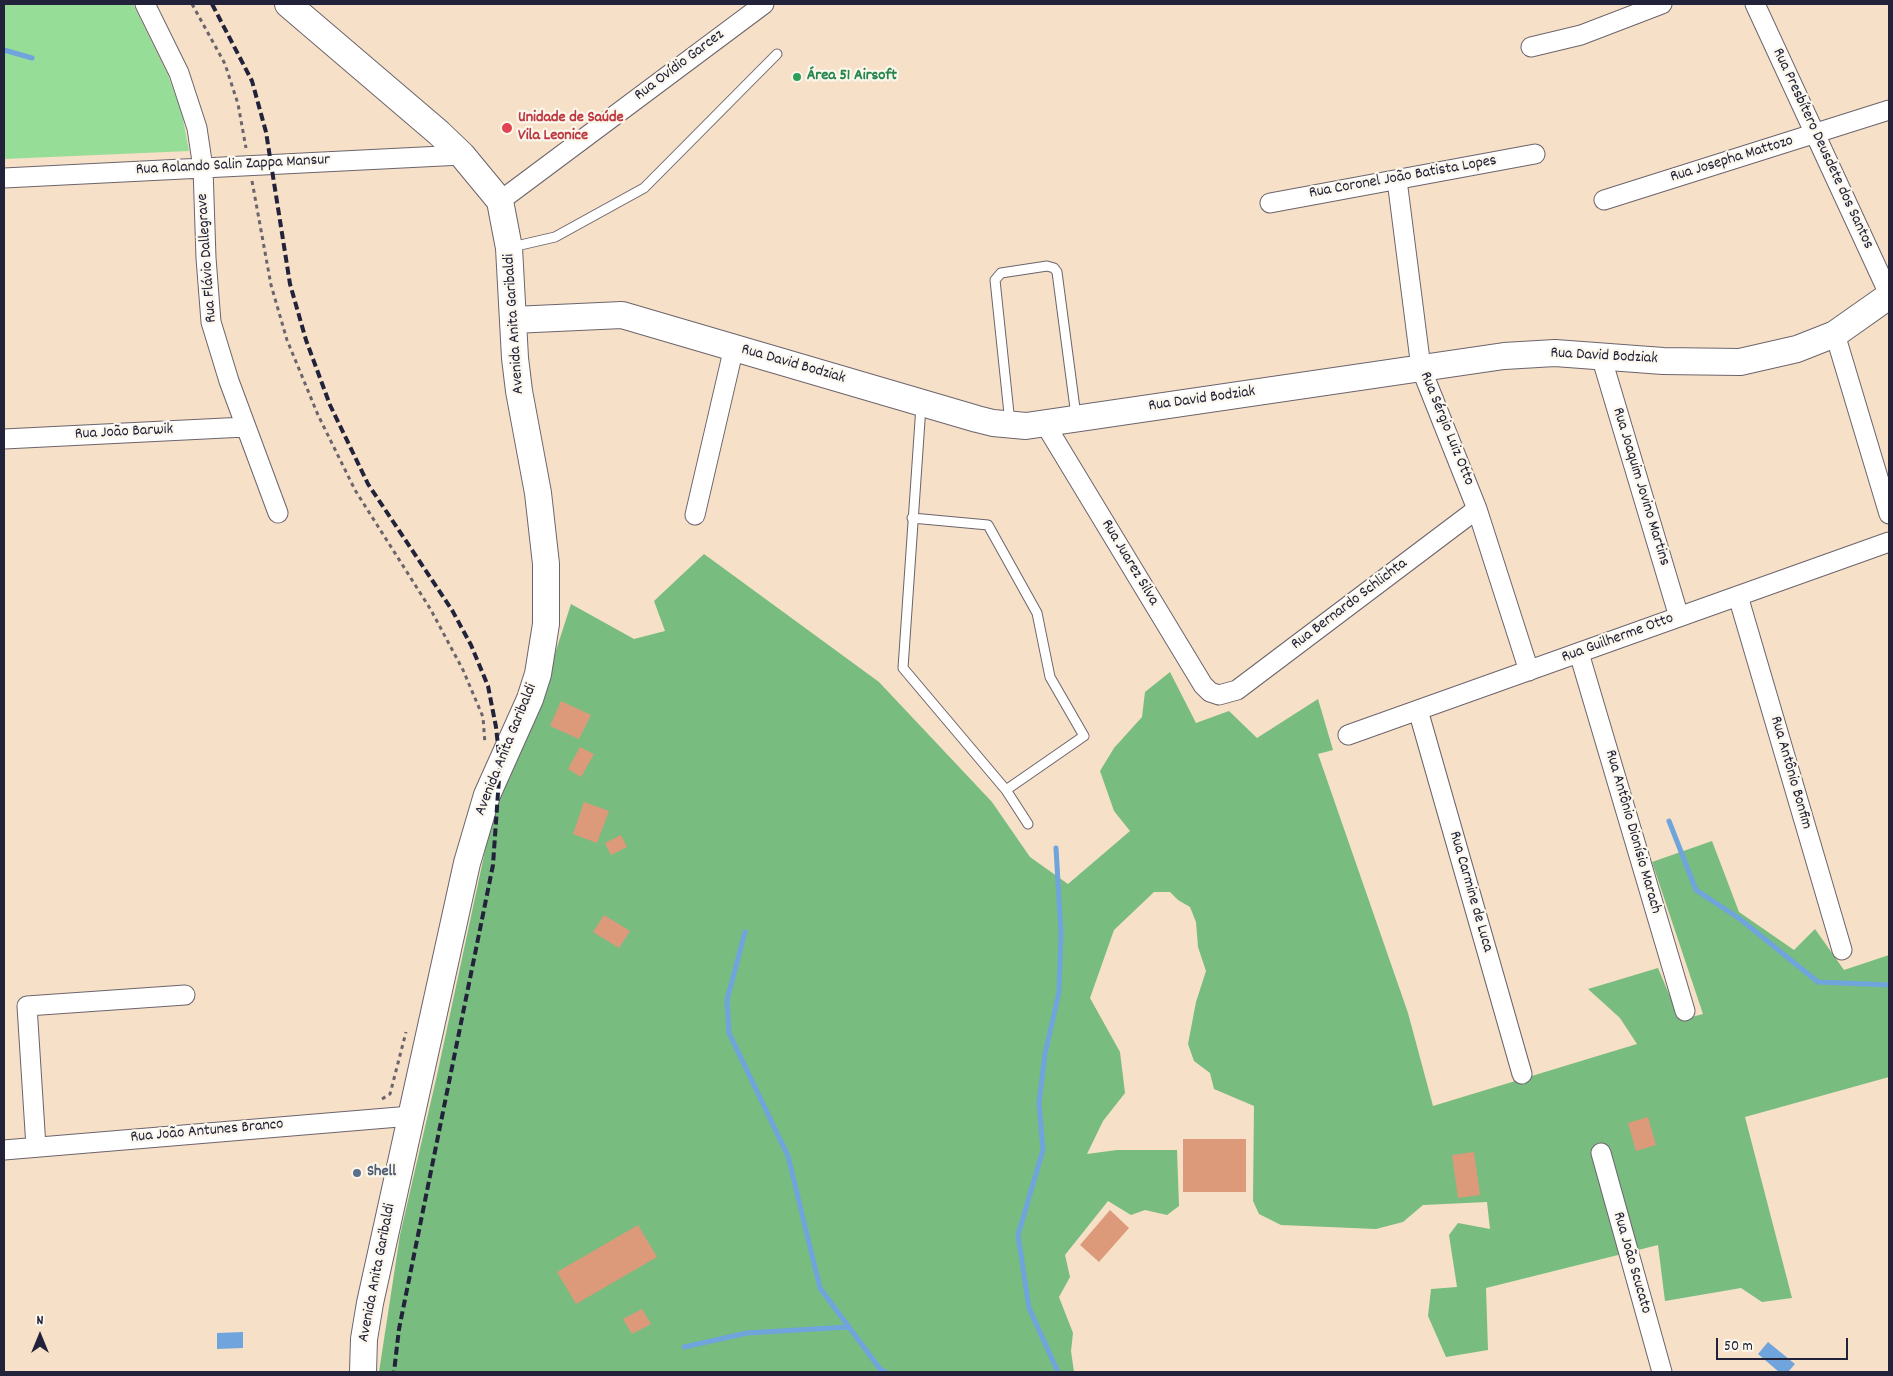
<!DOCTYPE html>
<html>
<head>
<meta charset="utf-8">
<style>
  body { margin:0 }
  #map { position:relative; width:1893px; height:1376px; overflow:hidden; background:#f6e0c7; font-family:Dekko,sans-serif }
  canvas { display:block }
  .frame { position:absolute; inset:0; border:5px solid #22223b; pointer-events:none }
  .north { position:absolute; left:15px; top:1311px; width:50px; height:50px; -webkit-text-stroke:4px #fbf7ec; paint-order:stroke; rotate:0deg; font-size:14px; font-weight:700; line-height:20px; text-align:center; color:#22223b }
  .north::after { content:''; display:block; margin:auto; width:18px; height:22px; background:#22223b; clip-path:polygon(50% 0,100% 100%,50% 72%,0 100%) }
  .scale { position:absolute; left:1716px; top:1338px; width:132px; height:22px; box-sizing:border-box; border:2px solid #22223b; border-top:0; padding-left:6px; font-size:15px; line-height:18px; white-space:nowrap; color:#22223b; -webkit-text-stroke:4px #fbf7ec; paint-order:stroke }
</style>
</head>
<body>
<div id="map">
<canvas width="1893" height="1376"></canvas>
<div class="frame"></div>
<div class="north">N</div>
<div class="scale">50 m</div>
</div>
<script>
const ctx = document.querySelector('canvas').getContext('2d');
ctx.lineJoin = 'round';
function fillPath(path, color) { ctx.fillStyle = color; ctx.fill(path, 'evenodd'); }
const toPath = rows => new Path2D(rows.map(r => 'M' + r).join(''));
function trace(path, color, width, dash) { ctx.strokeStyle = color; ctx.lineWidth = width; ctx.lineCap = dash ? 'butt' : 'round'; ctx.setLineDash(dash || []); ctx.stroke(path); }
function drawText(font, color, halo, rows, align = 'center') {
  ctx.font = font + ' Dekko,sans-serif'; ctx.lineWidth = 4.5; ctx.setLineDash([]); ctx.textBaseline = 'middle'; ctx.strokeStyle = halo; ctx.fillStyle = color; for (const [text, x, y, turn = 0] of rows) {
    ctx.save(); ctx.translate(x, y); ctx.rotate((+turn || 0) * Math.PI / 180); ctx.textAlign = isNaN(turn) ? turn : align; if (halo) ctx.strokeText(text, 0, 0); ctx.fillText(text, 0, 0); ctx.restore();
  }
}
fillPath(toPath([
  [4,4,133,4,168,75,182,114,189,151,4,159]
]), '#96dd97');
fillPath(toPath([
  [704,554,879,682,992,802,1030,857,1068,884,1130,831,1114,811,1100,771,1114,748,1142,717,1145,692,1170,672,1196,723,1229,711,1257,738,1318,699,1333,750,1318,754,1408,1013,1433,1106,1637,1044,1620,1018,1588,989,1658,968,1680,1020,1703,1014,1652,862,1712,841,1739,912,1794,950,1815,929,1844,970,1889,955,1889,1077,1745,1117,1792,1298,1762,1302,1741,1288,1665,1301,1658,1245,1486,1288,1488,1350,1446,1357,1428,1316,1431,1289,1457,1287,1449,1235,1458,1223,1490,1229,1487,1202,1423,1205,1403,1222,1376,1229,1281,1225,1259,1214,1253,1201,1254,1106,1214,1089,1210,1073,1194,1061,1188,1044,1196,1002,1206,971,1198,947,1196,922,1190,907,1178,900,1170,892,1154,892,1114,930,1090,998,1120,1052,1125,1093,1103,1121,1087,1154,1117,1150,1177,1150,1179,1206,1167,1215,1145,1210,1131,1215,1108,1201,1065,1255,1070,1277,1059,1297,1073,1333,1071,1351,1074,1372,379,1372,400,1235,437,1075,491,823,504,781,548,675,571,604,634,639,665,631,654,601]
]), '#78bc80');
fillPath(toPath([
  [243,1332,243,1348,217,1349,217,1333],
  [1768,1342,1795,1364,1788,1372,1779,1372,1758,1354]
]), '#70a4dc');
trace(toPath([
  [4,50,32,58],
  [1669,821,1696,890,1740,919,1818,982,1889,985],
  [1056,848,1061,934,1059,992,1045,1054,1039,1103,1043,1150,1018,1235,1029,1308,1058,1372],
  [745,932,727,1000,729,1033,788,1156,820,1288,880,1369,886,1372],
  [684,1347,747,1333,848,1327]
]), '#70a4dc', 5);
fillPath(toPath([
  [561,701,591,715,579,739,550,726],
  [580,747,594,754,581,777,568,769],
  [584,802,609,811,597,843,573,834],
  [621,835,627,847,611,855,605,843],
  [604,915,630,931,619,948,593,932],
  [1648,1117,1656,1145,1636,1151,1628,1123],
  [1183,1139,1246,1139,1246,1192,1183,1192],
  [1474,1152,1480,1195,1458,1198,1452,1155],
  [1110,1210,1129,1228,1099,1262,1080,1245],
  [638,1225,657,1257,576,1304,557,1272],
  [642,1309,651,1324,632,1334,623,1319]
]), '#dd9a7a');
const lane = toPath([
  [512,247,555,237,644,188,777,54],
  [921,406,903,668,1006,790,1028,824],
  [1010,423,995,280,1001,273,1047,266,1054,268,1057,272,1076,416],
  [912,518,988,525,1037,613,1050,677,1084,736,1006,790]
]);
const street = toPath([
  [145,4,179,73,197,128,203,168,206,258,211,322,229,381,278,513],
  [1755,4,1889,294],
  [1531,47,1581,35,1662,4],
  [4,178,462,155],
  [1397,180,1421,368,1477,509,1529,671],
  [1604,200,1889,110],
  [500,201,764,4],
  [1270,203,1535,154],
  [1835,334,1889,514],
  [1601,356,1679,617],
  [1045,424,1203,685,1210,692,1219,695,1237,690,1477,509],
  [4,439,245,427],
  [695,515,734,347],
  [1738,596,1842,950],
  [1579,653,1685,1011],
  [1418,710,1522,1074],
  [1348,735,1889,542],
  [36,1147,27,1006,185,995],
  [4,1150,411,1116],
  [1601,1153,1662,1372]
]);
const secondary = toPath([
  [288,4,439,133,462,155,500,201,509,248,515,358,519,391,538,493,546,564,546,624,538,674,530,699,487,795,467,863,370,1303,364,1339,363,1372],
  [513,320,622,315,977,419,993,423,1026,426,1504,356,1555,353,1663,361,1740,362,1797,349,1835,334,1889,296]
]);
trace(lane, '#6c646c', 11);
trace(street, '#6c646c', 21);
trace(secondary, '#6c646c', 28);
trace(toPath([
  [192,4,225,64,238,104,246,148],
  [252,181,271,285,287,340,318,415,355,490,431,610,463,670,483,717,485,744],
  [382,1099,390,1094,406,1032]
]), '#6c646c', 3, [4, 4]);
trace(lane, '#fff', 9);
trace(street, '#fff', 19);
trace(secondary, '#fff', 26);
trace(toPath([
  [212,4,252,81,266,132,290,284,306,340,330,405,368,484,452,610,471,645,488,686,496,727,500,764,493,865,399,1329,394,1372]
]), '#22223b', 4, [8, 4]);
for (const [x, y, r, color] of [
  [797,77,5,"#2e9e5b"],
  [507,128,6,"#e0444e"],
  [357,1173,5,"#5c6f8a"]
]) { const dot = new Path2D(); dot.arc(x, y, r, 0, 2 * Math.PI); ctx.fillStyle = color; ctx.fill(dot); trace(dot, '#fbf7ec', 2); }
drawText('16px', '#22223b', '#fbf7ec', [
  ["Rua Ovídio Garcez",680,66,-37],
  ["Rua Presbítero Deusdete dos Santos",1822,149,65],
  ["Rua Josepha Mattozo",1732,160,-17],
  ["Rua Rolando Salin Zappa Mansur",233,166,-3],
  ["Rua Coronel João Batista Lopes",1403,178,-10],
  ["Rua Flávio Dallegrave",208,258,-94],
  ["Avenida Anita Garibaldi",515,324,-94],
  ["Rua David Bodziak",1604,357,3],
  ["Rua David Bodziak",793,365,16],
  ["Rua David Bodziak",1202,400,-8],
  ["Rua Sérgio Luiz Otto",1446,429,68],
  ["Rua João Barwik",124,433,-3],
  ["Rua Joaquim Jovino Martins",1640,487,73],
  ["Rua Juarez Silva",1129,563,59],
  ["Rua Bernardo Schlichta",1350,605,-37],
  ["Rua Guilherme Otto",1618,639,-20],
  ["Avenida Anita Garibaldi",507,750,-68],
  ["Rua Antônio Bonfim",1790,773,74],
  ["Rua Antônio Dionísio Marach",1632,832,74],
  ["Rua Carmine de Luca",1470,892,74],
  ["Rua João Antunes Branco",207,1132,-5],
  ["Rua João Scucato",1631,1263,74],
  ["Avenida Anita Garibaldi",378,1273,-79]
]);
drawText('bold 16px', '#27864d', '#fbf7ec', [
  ["Área 51 Airsoft",807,77]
], 'left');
drawText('bold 16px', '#be3a42', '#fbf7ec', [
  ["Unidade de Saúde",518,119],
  ["Vila Leonice",518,137]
], 'left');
drawText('bold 16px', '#4e5e75', '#fbf7ec', [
  ["Shell",367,1173]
], 'left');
</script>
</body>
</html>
